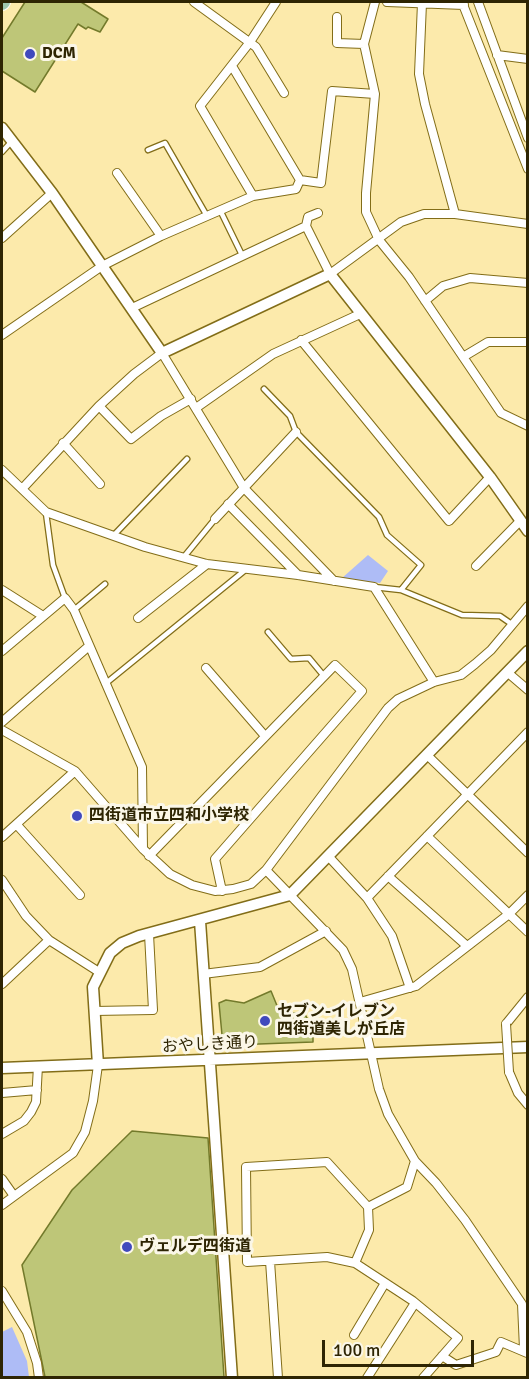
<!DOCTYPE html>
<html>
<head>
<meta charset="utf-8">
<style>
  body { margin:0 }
  #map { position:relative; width:529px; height:1379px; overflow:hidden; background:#fceaab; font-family:Signika,sans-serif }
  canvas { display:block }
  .frame { position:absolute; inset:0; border:3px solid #2e2503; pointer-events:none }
  .scale { position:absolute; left:322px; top:1340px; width:152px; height:27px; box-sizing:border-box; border:3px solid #2e2503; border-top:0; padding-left:8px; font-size:18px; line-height:21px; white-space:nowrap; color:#2e2503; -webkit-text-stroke:4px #fbf7e8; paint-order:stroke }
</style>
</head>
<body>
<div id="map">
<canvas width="529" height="1379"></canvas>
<div class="frame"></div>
<div class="scale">100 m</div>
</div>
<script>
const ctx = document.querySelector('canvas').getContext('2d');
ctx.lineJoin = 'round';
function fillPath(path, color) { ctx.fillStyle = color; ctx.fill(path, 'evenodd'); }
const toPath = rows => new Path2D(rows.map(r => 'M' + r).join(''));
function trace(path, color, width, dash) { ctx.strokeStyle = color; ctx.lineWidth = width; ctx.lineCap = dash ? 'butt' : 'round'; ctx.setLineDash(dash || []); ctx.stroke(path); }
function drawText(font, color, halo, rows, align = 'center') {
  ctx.font = font + ' Signika,"Noto Sans JP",sans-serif'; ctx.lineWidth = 6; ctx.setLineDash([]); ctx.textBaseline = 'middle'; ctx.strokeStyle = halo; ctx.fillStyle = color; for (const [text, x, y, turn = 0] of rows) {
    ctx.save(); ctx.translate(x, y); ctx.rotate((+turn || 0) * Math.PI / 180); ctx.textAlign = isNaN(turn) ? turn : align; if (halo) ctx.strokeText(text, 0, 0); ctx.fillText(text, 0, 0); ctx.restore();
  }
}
fillPath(toPath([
  [368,555,388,571,380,583,342,578],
  [12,1327,27,1361,29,1377,2,1377,2,1332]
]), '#aebcf6');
const building = toPath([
  [25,2,81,2,108,19,100,32,88,27,86,29,78,24,35,92,2,71,2,38,25,2],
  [271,991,280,1013,304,1013,313,1028,313,1042,232,1045,222,1035,219,1003,226,1000,244,1003,271,991],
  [132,1131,208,1138,224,1377,45,1377,22,1265,72,1190,132,1131]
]);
fillPath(building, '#bec678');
trace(building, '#737a2b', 1.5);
const service = toPath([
  [148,150,165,143,207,216],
  [2,152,12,141],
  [220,210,242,255],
  [264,389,290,416,296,432,379,517,387,535,421,565,401,590,374,587],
  [46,513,53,565,65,598],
  [113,536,187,459],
  [183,558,215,519],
  [401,590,462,615,500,616,513,625],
  [74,610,105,584],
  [268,632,291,659,309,658,324,676],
  [105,684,244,571]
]);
const minor = toPath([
  [194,2,256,47,284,93],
  [375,2,364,44,375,94,366,193,366,212,379,240,409,277,501,413,528,426],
  [387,2,464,5],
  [462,2,528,169],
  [478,2,528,138],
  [422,3,419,74,425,104,455,214],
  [337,17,337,43,364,44],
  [497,55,528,59],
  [117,173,161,236],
  [300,180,321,183,332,91,375,94],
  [253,196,200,106,250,42,276,2],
  [306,226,330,274,401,222,424,214,455,214,528,224],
  [2,238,52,193],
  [425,301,443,286,470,278,528,283],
  [132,308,306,226,308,217,318,213],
  [2,335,102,266,161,236,253,196,296,189,300,180,232,66],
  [301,340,449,521,490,477],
  [463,357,488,342,528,342],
  [99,406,131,439,161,416,191,399],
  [196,408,273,354,360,314],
  [63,443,100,484],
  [2,470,46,512,145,547,207,564,298,575,374,587,434,682],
  [22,489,99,406,134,374,162,353,244,488,334,581],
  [228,504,298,575],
  [215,519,296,432],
  [476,566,521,520],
  [2,590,43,616],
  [138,618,207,564],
  [2,651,65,598,74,610,142,767,143,849],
  [206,668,265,736],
  [507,672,528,690],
  [2,722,89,646],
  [2,730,75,771,143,849,170,874,192,885,215,891,233,889,251,884,266,870,388,708,398,699,434,682,461,675,475,664,491,650,528,606],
  [427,755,528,853],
  [17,825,80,895],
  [427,836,528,932],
  [2,837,75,771],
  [149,856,335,665,362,691,215,859,222,891],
  [329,857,367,898,392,936,410,988],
  [266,870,343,950,352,969,379,1089,388,1114,415,1161,436,1183,465,1220,522,1304,524,1349,528,1353],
  [388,876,467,946],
  [2,880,26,916,49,940,99,972],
  [367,898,528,732],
  [203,974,260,967,326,931],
  [2,984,49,940],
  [360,1002,416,986,509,914,528,895],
  [94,1011,153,1010,149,934],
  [506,1024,528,997],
  [509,1072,518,1093,528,1105],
  [2,1093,37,1090],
  [2,1134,24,1121,31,1112,36,1102,38,1066],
  [2,1179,14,1196],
  [2,1205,73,1153,85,1132,93,1101,98,1065],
  [368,1207,407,1187,415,1161],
  [270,1261,278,1378],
  [355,1263,369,1230,368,1207,327,1162,246,1167,247,1262,327,1257,355,1263,413,1301,458,1338,423,1378],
  [2,1291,27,1332,37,1363,39,1378],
  [354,1335,385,1283],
  [442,1356,456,1365,496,1352,501,1342,527,1353],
  [367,1378,415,1303]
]);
const tertiary = toPath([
  [2,128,52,193,162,353,330,274,490,477,528,531],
  [200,921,232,1378],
  [98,1065,93,987,110,953,122,943,139,936,290,895,528,651],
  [2,1068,528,1047]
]);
const primary = toPath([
  [2,3,3,2]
]);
trace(service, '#826d18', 7);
trace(minor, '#826d18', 10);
trace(tertiary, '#826d18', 13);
trace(primary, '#fff', 16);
trace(service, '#fff', 4.5);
trace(minor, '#fff', 8);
trace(tertiary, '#fff', 10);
trace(primary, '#a0c7ad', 14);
const minorBridge = toPath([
  [506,1024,509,1072]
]);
trace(minorBridge, '#826d18', 10, []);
trace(minorBridge, '#fff', 8);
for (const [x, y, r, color] of [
  [30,54,6,"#4049bd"],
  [77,816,6,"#4049bd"],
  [265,1021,6,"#4049bd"],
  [127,1247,6,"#4049bd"]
]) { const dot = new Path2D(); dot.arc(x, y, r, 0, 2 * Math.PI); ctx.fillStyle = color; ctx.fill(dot); trace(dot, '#fbf7e8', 2); }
drawText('bold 16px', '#2e2503', '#fbf7e8', [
  ["DCM",42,54],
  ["四街道市立四和小学校",89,816],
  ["セブン-イレブン",277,1012],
  ["四街道美しが丘店",277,1030],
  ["ヴェルデ四街道",139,1247]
], 'left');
drawText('16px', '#2e2503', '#fbf7e8', [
  ["おやしき通り",210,1045,-3]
]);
</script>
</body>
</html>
